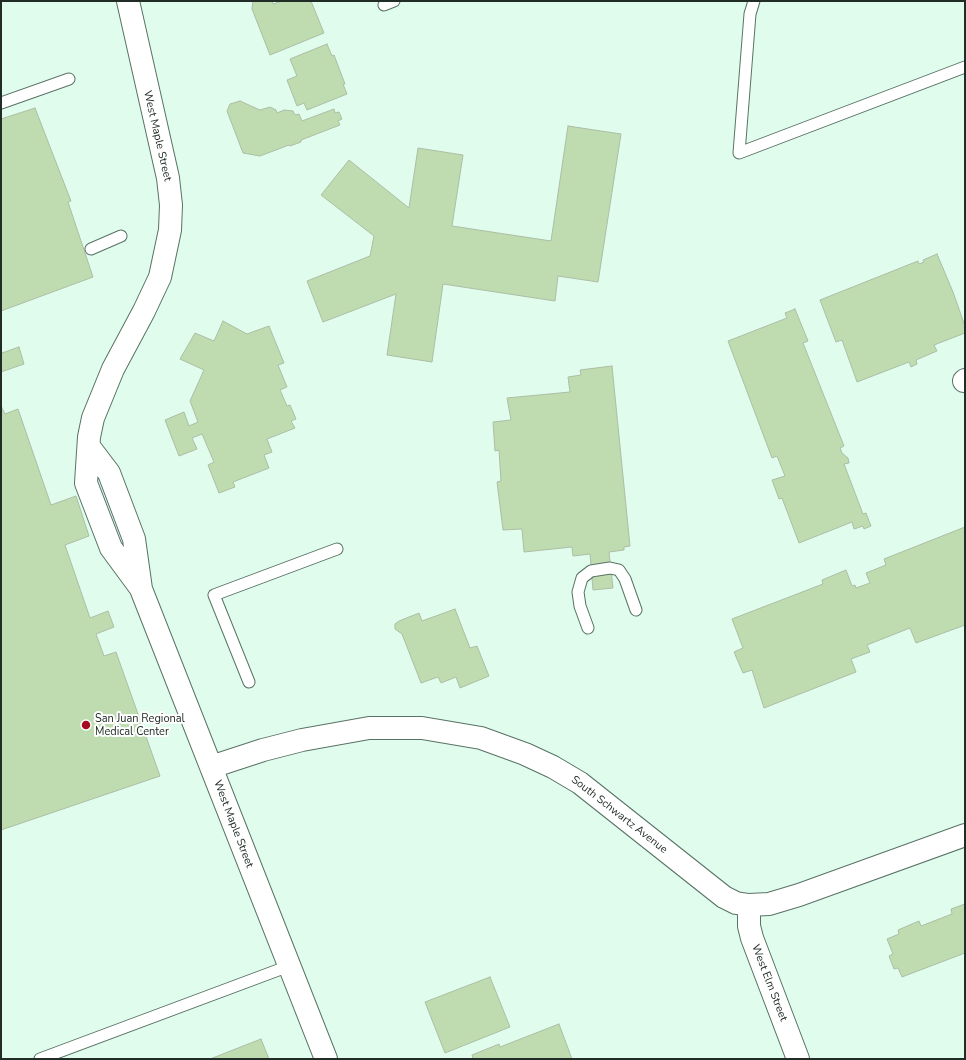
<!DOCTYPE html>
<html>
<head>
<meta charset="utf-8">
<style>
  body { margin:0 }
  #map { position:relative; width:966px; height:1060px; overflow:hidden; background:#dffced; font-family:"Nunito Sans",sans-serif }
  canvas { display:block }
  .frame { position:absolute; inset:0; border:2px solid #212c26; pointer-events:none }
</style>
</head>
<body>
<div id="map">
<canvas width="966" height="1060"></canvas>
<div class="frame"></div>
</div>
<script>
const ctx = document.querySelector('canvas').getContext('2d');
ctx.lineJoin = 'round';
function fillPath(path, color) { ctx.fillStyle = color; ctx.fill(path, 'evenodd'); }
const toPath = rows => new Path2D(rows.map(r => 'M' + r).join(''));
function trace(path, color, width, dash) { ctx.strokeStyle = color; ctx.lineWidth = width; ctx.lineCap = dash ? 'butt' : 'round'; ctx.setLineDash(dash || []); ctx.stroke(path); }
function drawText(font, color, halo, rows, align = 'center') {
  ctx.font = font + ' "Nunito Sans",sans-serif'; ctx.lineWidth = 4; ctx.setLineDash([]); ctx.textBaseline = 'middle'; ctx.strokeStyle = halo; ctx.fillStyle = color; for (const [text, x, y, turn = 0] of rows) {
    ctx.save(); ctx.translate(x, y); ctx.rotate((+turn || 0) * Math.PI / 180); ctx.textAlign = isNaN(turn) ? turn : align; if (halo) ctx.strokeText(text, 0, 0); ctx.fillText(text, 0, 0); ctx.restore();
  }
}
const building = toPath([
  [253,1,272,1,273,4,282,1,311,1,324,33,270,55,252,9,253,1],
  [327,44,332,56,334,55,345,84,343,84,347,94,307,110,304,103,297,106,287,80,297,76,290,59,327,44],
  [240,101,260,110,270,107,276,110,277,113,284,110,293,111,295,115,299,114,302,121,334,109,335,113,339,112,342,119,338,121,340,125,301,140,301,142,290,146,289,145,260,156,243,153,227,111,230,104,240,101],
  [35,108,71,201,68,202,93,277,1,311,1,119,35,108],
  [568,126,621,134,598,282,558,276,555,301,443,284,432,362,387,355,396,294,323,322,307,281,370,256,374,236,321,195,349,160,409,208,418,148,463,155,452,226,551,241,568,126],
  [937,254,953,292,965,326,965,333,934,345,937,351,916,360,917,364,911,367,909,362,857,382,842,340,836,342,820,300,918,261,919,264,924,262,923,260,937,254],
  [795,309,808,341,803,343,844,446,840,448,842,453,848,458,849,463,844,464,863,514,866,513,871,526,864,529,863,526,854,529,852,522,799,543,782,498,779,499,772,480,785,476,777,456,772,458,728,341,787,318,785,313,795,309],
  [223,321,247,334,269,326,284,363,278,365,287,387,280,390,287,406,290,405,296,419,291,421,295,428,267,439,272,452,264,455,269,468,233,482,235,487,219,493,208,465,214,462,202,434,192,438,197,449,179,456,165,420,184,412,189,426,198,422,190,401,204,370,180,359,195,333,214,341,223,321],
  [19,347,24,364,1,372,1,349,2,353,19,347],
  [612,366,630,546,624,547,624,550,609,552,613,588,593,590,590,554,573,556,572,547,524,552,522,529,503,530,497,482,501,481,499,450,495,451,493,422,511,420,507,398,570,392,568,377,581,375,580,370,612,366],
  [2,408,5,414,18,409,51,505,76,496,89,536,65,545,90,618,108,611,114,627,96,634,104,656,116,652,160,776,1,830,1,409,2,408],
  [965,527,965,625,916,643,910,628,867,645,870,652,851,659,856,672,764,708,752,670,743,673,734,652,743,648,732,619,823,584,822,580,846,570,852,586,855,585,856,588,870,583,866,573,886,565,884,559,965,527],
  [455,609,470,648,477,646,489,676,460,688,456,677,441,683,438,677,421,683,402,634,395,629,395,624,399,621,419,613,422,621,455,609],
  [965,904,965,953,902,977,898,968,894,969,889,956,893,954,887,939,899,934,898,930,919,921,921,926,952,914,951,909,965,904],
  [490,977,510,1027,445,1053,425,1002,490,977],
  [559,1024,572,1059,473,1059,472,1055,499,1044,500,1047,559,1024],
  [261,1039,269,1059,210,1059,261,1039]
]);
fillPath(building, '#bedcaf');
trace(building, '#adbda6', 1);
const service = toPath([
  [754,1,750,14,739,153,965,67],
  [384,5,394,1],
  [1,103,69,79],
  [91,249,121,236],
  [588,628,580,606,578,592,582,578,591,571,610,568,619,570,625,579,636,610],
  [249,682,214,595,337,549],
  [40,1059,289,966]
]);
const minor = toPath([
  [964,381,965,380]
]);
const tertiary = toPath([
  [128,1,168,178,171,205,170,230,160,277,144,311,113,369,93,418,89,437,86,483,111,548,139,586],
  [90,448,109,473,134,539,141,589,326,1059],
  [211,767,263,750,302,740,369,728,422,728,481,738,525,754,553,767,580,783,724,897,736,903,749,905,769,904,799,895,965,835],
  [749,905,749,926,752,938,798,1059]
]);
trace(service, '#597266', 13);
trace(minor, '#597266', 24);
trace(tertiary, '#597266', 24);
trace(service, '#fff', 11);
trace(minor, '#fff', 22);
trace(tertiary, '#fff', 22);
for (const [x, y, r, color] of [
  [86,725,5,"#a50a22"]
]) { const dot = new Path2D(); dot.arc(x, y, r, 0, 2 * Math.PI); ctx.fillStyle = color; ctx.fill(dot); trace(dot, '#fff', 1.5); }
drawText('11px', '#212c26', '#fff', [
  ["West Maple Street",157,136,77],
  ["South Schwartz Avenue",619,815,38],
  ["West Maple Street",233,824,69],
  ["West Elm Street",769,983,69]
]);
drawText('11px', '#212c26', '#fff', [
  ["San Juan Regional",95,719],
  ["Medical Center",95,732]
], 'left');
</script>
</body>
</html>
